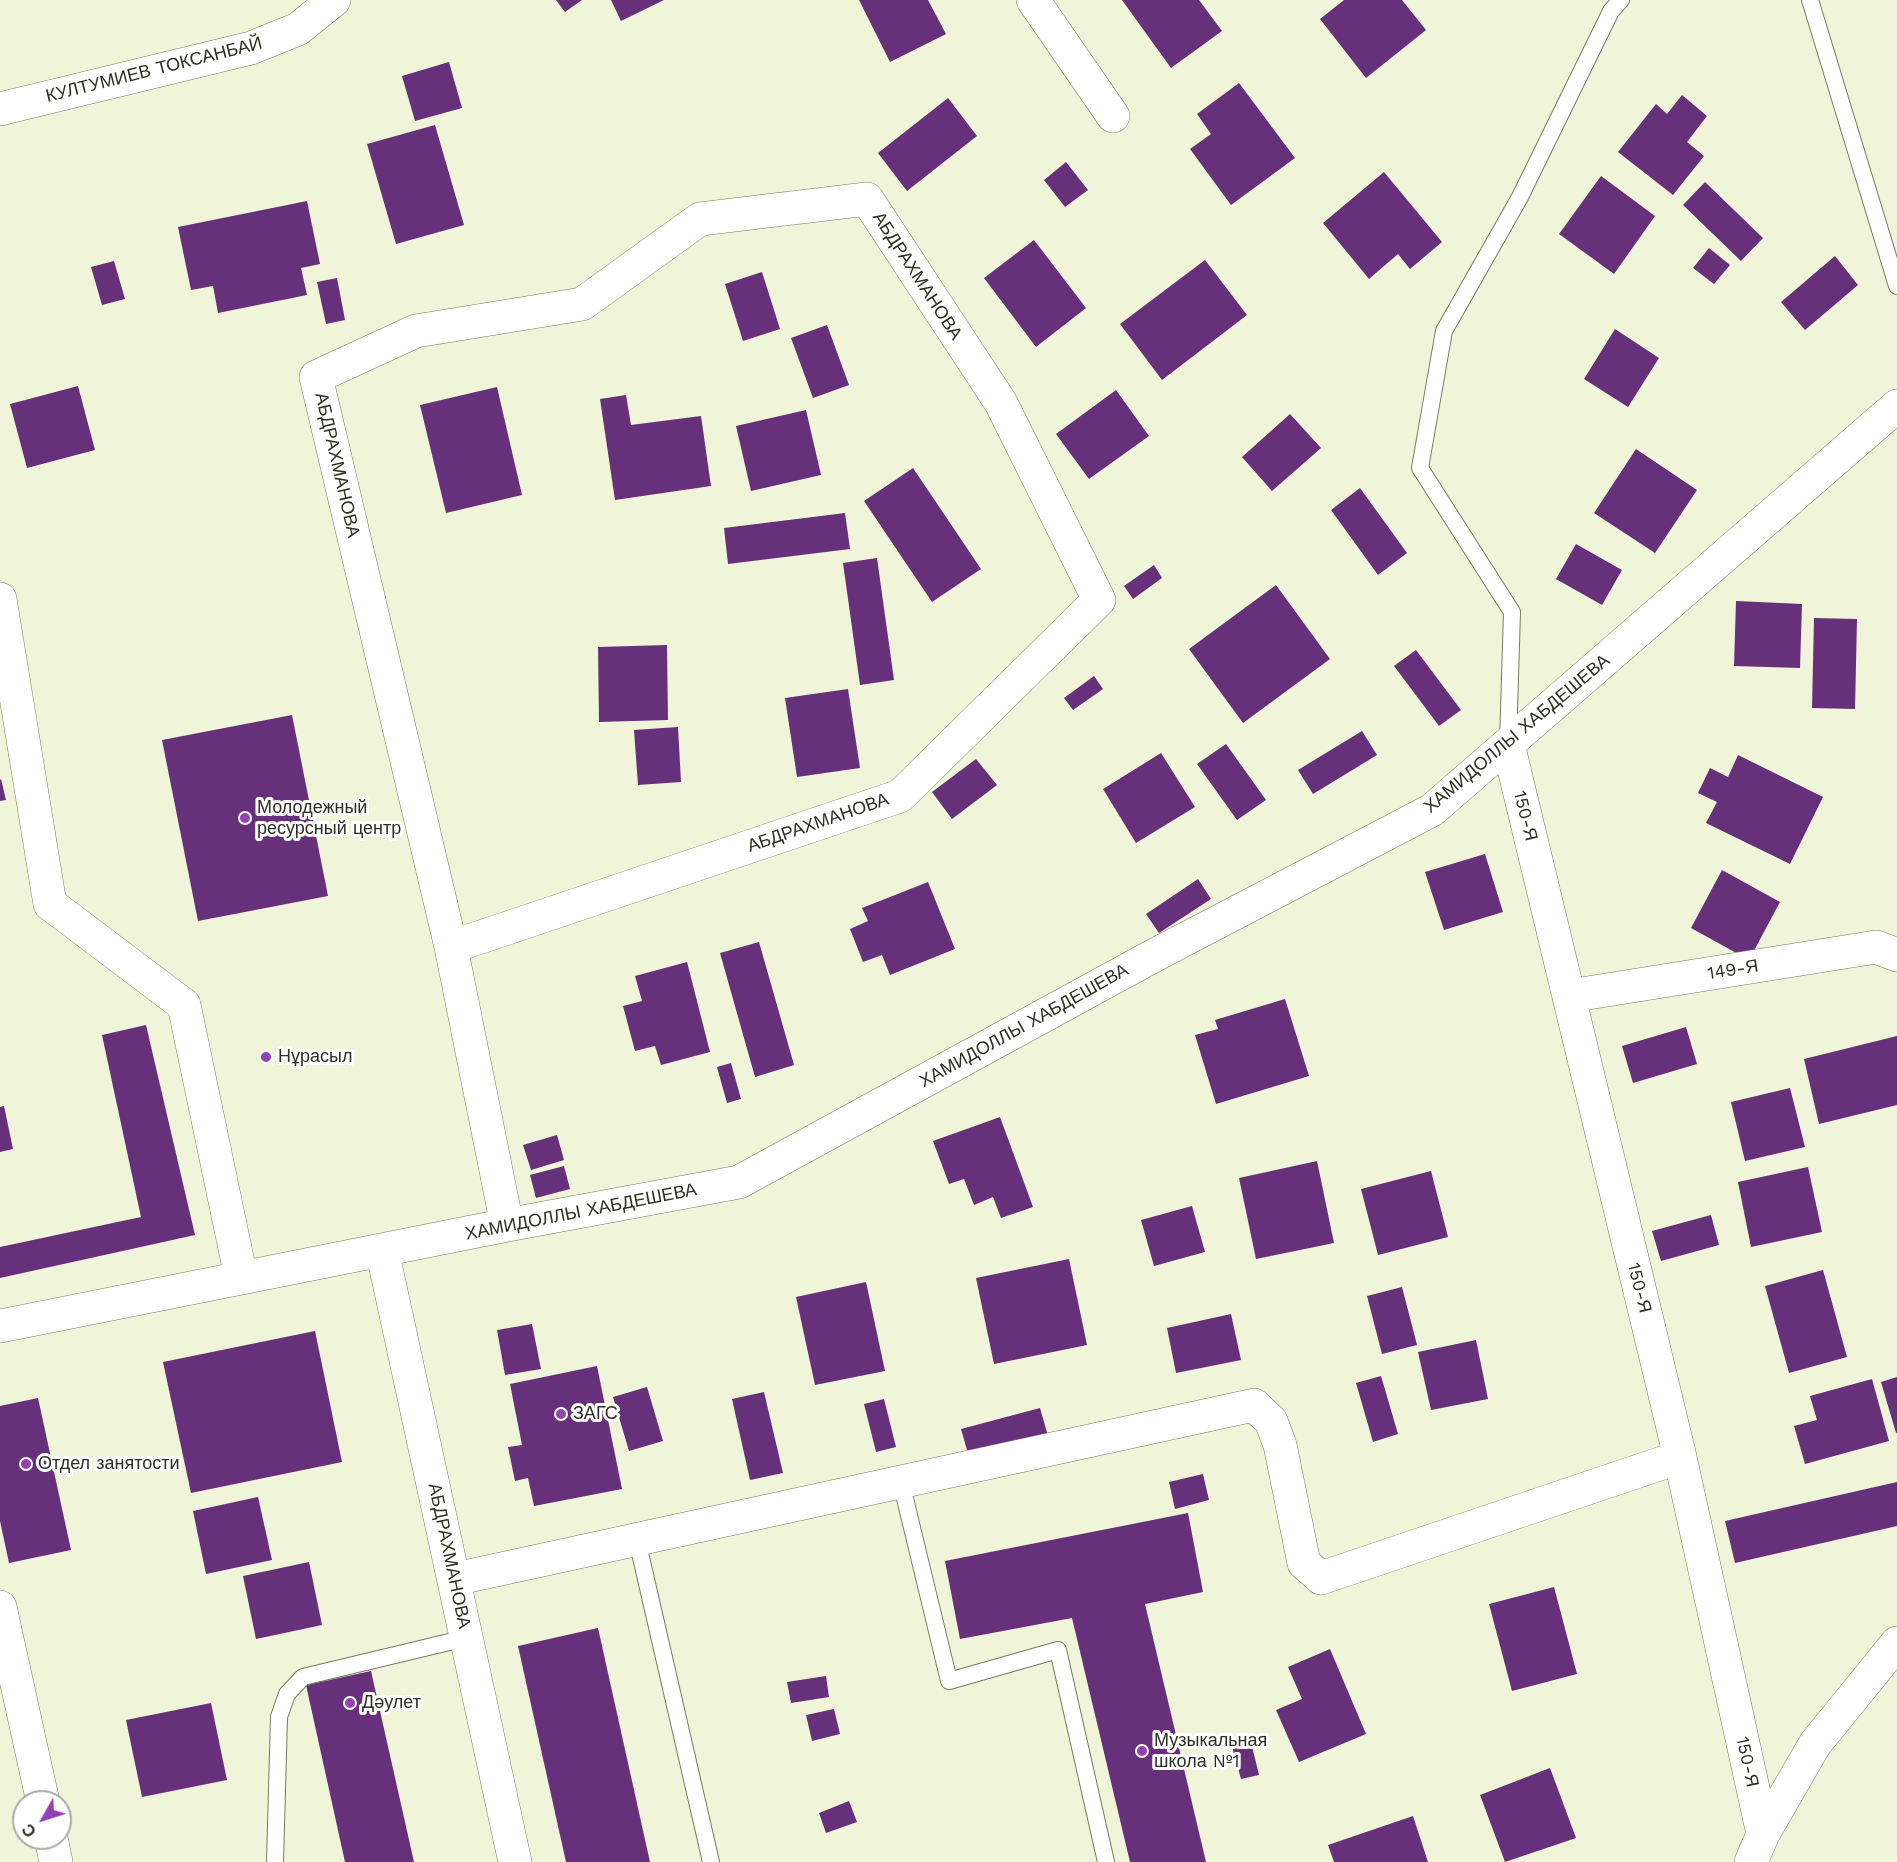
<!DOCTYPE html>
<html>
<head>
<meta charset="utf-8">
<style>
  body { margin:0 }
  #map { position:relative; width:1897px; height:1862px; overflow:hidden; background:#f0f4d9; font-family:"Work Sans",sans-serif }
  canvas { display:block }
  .north { position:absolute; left:12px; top:1790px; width:60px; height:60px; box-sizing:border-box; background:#fff; border:2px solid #ababa7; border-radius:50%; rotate:231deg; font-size:16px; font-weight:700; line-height:24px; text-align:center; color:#2d2e24 }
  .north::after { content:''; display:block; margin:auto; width:21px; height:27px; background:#9342b1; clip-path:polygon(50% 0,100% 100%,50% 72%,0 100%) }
</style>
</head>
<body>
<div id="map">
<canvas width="1897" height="1862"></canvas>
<div class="north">С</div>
</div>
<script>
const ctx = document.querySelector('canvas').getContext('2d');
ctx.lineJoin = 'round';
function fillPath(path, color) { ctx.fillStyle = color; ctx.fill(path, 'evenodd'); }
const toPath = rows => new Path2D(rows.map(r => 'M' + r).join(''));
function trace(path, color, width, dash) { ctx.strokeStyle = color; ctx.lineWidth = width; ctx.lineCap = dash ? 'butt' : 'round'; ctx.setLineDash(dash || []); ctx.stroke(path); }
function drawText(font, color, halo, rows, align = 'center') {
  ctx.font = font + ' "Work Sans",sans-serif'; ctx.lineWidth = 6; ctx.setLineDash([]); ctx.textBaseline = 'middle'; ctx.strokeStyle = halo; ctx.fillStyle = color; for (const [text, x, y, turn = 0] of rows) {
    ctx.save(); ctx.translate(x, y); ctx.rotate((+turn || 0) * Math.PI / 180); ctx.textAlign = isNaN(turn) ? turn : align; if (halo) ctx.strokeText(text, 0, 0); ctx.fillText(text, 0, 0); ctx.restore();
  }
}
fillPath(toPath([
  [556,0,582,0,565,12],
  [611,0,664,0,621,21],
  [859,0,928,0,946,34,890,62],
  [1122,0,1199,0,1222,31,1171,68],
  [1344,0,1402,0,1426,30,1366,78,1320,19],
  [449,62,462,108,415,121,402,76],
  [1239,83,1295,158,1231,205,1190,149,1211,134,1197,114],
  [1682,95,1707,116,1687,142,1704,156,1673,195,1618,152,1656,104,1667,114],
  [948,98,977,136,907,191,878,153],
  [435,125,464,225,396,244,367,144],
  [1066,162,1088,190,1065,207,1044,180],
  [1384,172,1442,242,1410,269,1398,254,1369,279,1323,223],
  [1601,176,1655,216,1614,274,1559,234],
  [1705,182,1763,238,1741,261,1683,205],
  [307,201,320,264,301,268,307,295,218,313,213,286,191,290,178,227],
  [1034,240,1086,308,1036,347,984,278],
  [1709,248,1730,265,1714,284,1693,268],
  [1835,256,1858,285,1805,330,1781,302],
  [1205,260,1247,315,1162,380,1120,324],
  [114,261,125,299,102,305,91,267],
  [762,272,780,329,743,341,725,284],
  [337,278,345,320,326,324,317,282],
  [827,325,849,385,813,398,791,338],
  [1615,329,1659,358,1628,407,1584,379],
  [78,386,95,450,27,468,10,404],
  [497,387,522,495,446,513,420,405],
  [1116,390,1149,436,1089,479,1056,434],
  [626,395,631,425,701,416,711,486,615,500,600,399],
  [806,410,821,475,751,491,736,426],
  [1290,414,1321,448,1272,491,1242,457],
  [1636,449,1697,490,1655,553,1594,513],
  [913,468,981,569,932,602,864,501],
  [1360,488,1407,553,1378,575,1331,510],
  [845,513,850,549,728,564,724,528],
  [1576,544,1622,570,1602,605,1556,579],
  [877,558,894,680,860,685,843,563],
  [1154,565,1162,578,1133,599,1124,586],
  [1276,585,1330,659,1243,723,1189,649],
  [1736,601,1802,604,1800,668,1734,666],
  [1814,618,1857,619,1855,709,1812,708],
  [667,645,668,720,599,722,598,647],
  [1416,650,1461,710,1439,726,1394,666],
  [1094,676,1103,689,1073,710,1064,698],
  [848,689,860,768,797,777,785,698],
  [292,715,328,896,198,921,162,740],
  [678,727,681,782,638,785,634,730],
  [1362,731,1377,755,1313,794,1298,770],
  [1226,744,1266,800,1237,820,1197,764],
  [1161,753,1195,807,1136,843,1103,789],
  [1738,755,1823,797,1790,864,1706,823,1717,802,1698,793,1710,768,1728,777],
  [976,759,997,785,952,819,932,792],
  [1,779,6,800,0,801,0,780],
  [1485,854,1503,912,1444,930,1425,872],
  [1722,870,1780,902,1749,960,1691,928],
  [1198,879,1211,899,1159,933,1146,914],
  [928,882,955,949,890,975,882,955,863,962,850,929,868,921,862,908],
  [759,942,794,1065,755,1077,720,953],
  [687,962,710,1052,661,1065,655,1046,635,1051,623,1006,642,1001,635,976],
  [1285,999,1309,1076,1216,1104,1195,1035,1218,1029,1215,1020],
  [146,1025,195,1235,0,1278,0,1247,141,1217,102,1035],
  [1686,1027,1697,1064,1633,1083,1622,1046],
  [1897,1036,1897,1105,1819,1124,1804,1059],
  [731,1063,741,1099,727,1103,717,1067],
  [1790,1088,1805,1147,1745,1161,1731,1102],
  [4,1106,13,1149,0,1152,0,1107],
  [1000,1117,1033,1207,1001,1218,993,1197,974,1205,964,1179,949,1184,933,1141],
  [557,1135,564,1160,531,1170,523,1145],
  [1317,1161,1334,1243,1256,1259,1239,1178],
  [564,1166,570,1189,536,1198,530,1175],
  [1808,1167,1822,1232,1751,1247,1738,1182],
  [1431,1171,1448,1237,1378,1255,1361,1189],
  [1192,1206,1205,1252,1154,1266,1141,1220],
  [1711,1215,1719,1245,1661,1261,1652,1231],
  [1069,1259,1087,1345,994,1364,976,1278],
  [1823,1270,1847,1357,1789,1373,1765,1286],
  [866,1282,885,1371,815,1385,796,1297],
  [1402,1287,1417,1345,1382,1354,1367,1296],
  [1231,1314,1241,1360,1176,1373,1167,1328],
  [532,1324,541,1369,505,1375,497,1330],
  [315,1331,342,1462,191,1493,163,1362],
  [1476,1340,1488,1399,1431,1410,1418,1352],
  [597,1366,622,1489,534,1506,528,1478,515,1481,508,1447,522,1445,510,1384],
  [1381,1376,1398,1434,1373,1442,1356,1383],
  [1897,1377,1897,1433,1896,1433,1881,1382],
  [1872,1379,1889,1441,1805,1464,1794,1426,1817,1420,1810,1396],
  [647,1387,663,1441,629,1451,613,1397],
  [764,1392,783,1473,750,1480,732,1399],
  [38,1398,71,1550,9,1563,0,1521,0,1406],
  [884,1399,896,1447,876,1452,864,1404],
  [1040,1408,1048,1436,969,1457,961,1429],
  [1203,1474,1209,1500,1175,1509,1169,1482],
  [1897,1482,1897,1526,1735,1563,1725,1521],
  [258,1497,272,1560,206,1574,193,1511],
  [1188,1513,1203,1592,1145,1604,1206,1862,1130,1862,1072,1618,960,1639,945,1561],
  [309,1562,322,1625,256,1639,243,1576],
  [1554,1587,1577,1674,1512,1691,1489,1604],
  [598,1628,650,1862,566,1862,518,1646],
  [1330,1649,1366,1734,1299,1762,1276,1710,1302,1699,1288,1667],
  [371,1671,414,1862,345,1862,306,1685],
  [826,1676,829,1697,791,1703,787,1682],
  [211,1703,227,1780,142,1797,126,1720],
  [834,1709,840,1734,812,1741,806,1715],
  [1250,1738,1259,1775,1241,1779,1231,1743],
  [1550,1768,1576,1838,1505,1862,1480,1795],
  [849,1801,857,1822,826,1833,819,1813],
  [1413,1816,1428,1862,1334,1862,1328,1845]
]), '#66307a');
const service = toPath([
  [1810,0,1897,286],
  [1508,743,1512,612,1420,468,1444,331,1520,197,1611,11,1621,0],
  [901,1482,949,1681,1058,1650,1106,1862],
  [637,1540,711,1862],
  [275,1862,279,1717,287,1694,303,1677,466,1638]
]);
const minor = toPath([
  [1033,0,1113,116],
  [0,109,251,48,298,29,334,0],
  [0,599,50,904,184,1005,241,1277],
  [1508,744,1680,1457,1763,1834],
  [451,947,900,796,1099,600,1001,403,867,199,700,219,582,304,416,331,316,377,451,947,507,1225],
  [1569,996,1876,947,1897,955],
  [382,1250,515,1862],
  [0,1326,507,1225,739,1182,1153,956,1432,810,1897,406],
  [455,1579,1254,1405,1271,1421,1280,1445,1304,1563,1321,1578,1680,1457],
  [0,1607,43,1802],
  [51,1838,56,1862],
  [1751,1862,1763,1834,1815,1744,1897,1643]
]);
trace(service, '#777b63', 18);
trace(minor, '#777b63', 34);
trace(service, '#fff', 16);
trace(minor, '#fff', 33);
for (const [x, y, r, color] of [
  [245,818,6,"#9342b1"],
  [266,1057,6,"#9342b1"],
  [561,1414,6,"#9342b1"],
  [26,1464,6,"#9342b1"],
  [350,1703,6,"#9342b1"],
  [1142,1751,6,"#9342b1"]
]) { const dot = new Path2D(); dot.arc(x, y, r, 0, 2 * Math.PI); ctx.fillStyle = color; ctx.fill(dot); trace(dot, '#fff', 2); }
drawText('18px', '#2d2e24', '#fff', [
  ["КУЛТУМИЕВ ТОКСАНБАЙ",154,70,-14],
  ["АБДРАХМАНОВА",917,276,57],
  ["АБДРАХМАНОВА",337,465,77],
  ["ХАМИДОЛЛЫ ХАБДЕШЕВА",1517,734,-40],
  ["150-Я",1525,816,76],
  ["АБДРАХМАНОВА",818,823,-19],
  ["149-Я",1733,970,-9],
  ["ХАМИДОЛЛЫ ХАБДЕШЕВА",1024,1026,-29],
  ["ХАМИДОЛЛЫ ХАБДЕШЕВА",581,1212,-11],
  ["150-Я",1639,1288,76],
  ["АБДРАХМАНОВА",449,1556,78],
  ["150-Я",1747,1762,78]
]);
drawText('18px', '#2d2e24', '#fff', [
  ["Молодежный",257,808],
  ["ресурсный центр",257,829],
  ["Нұрасыл",278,1057],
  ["ЗАГС",573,1414],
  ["Отдел занятости",38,1464],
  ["Дәулет",362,1703],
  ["Музыкальная",1154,1741],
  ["школа №1",1154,1762]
], 'left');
</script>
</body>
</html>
